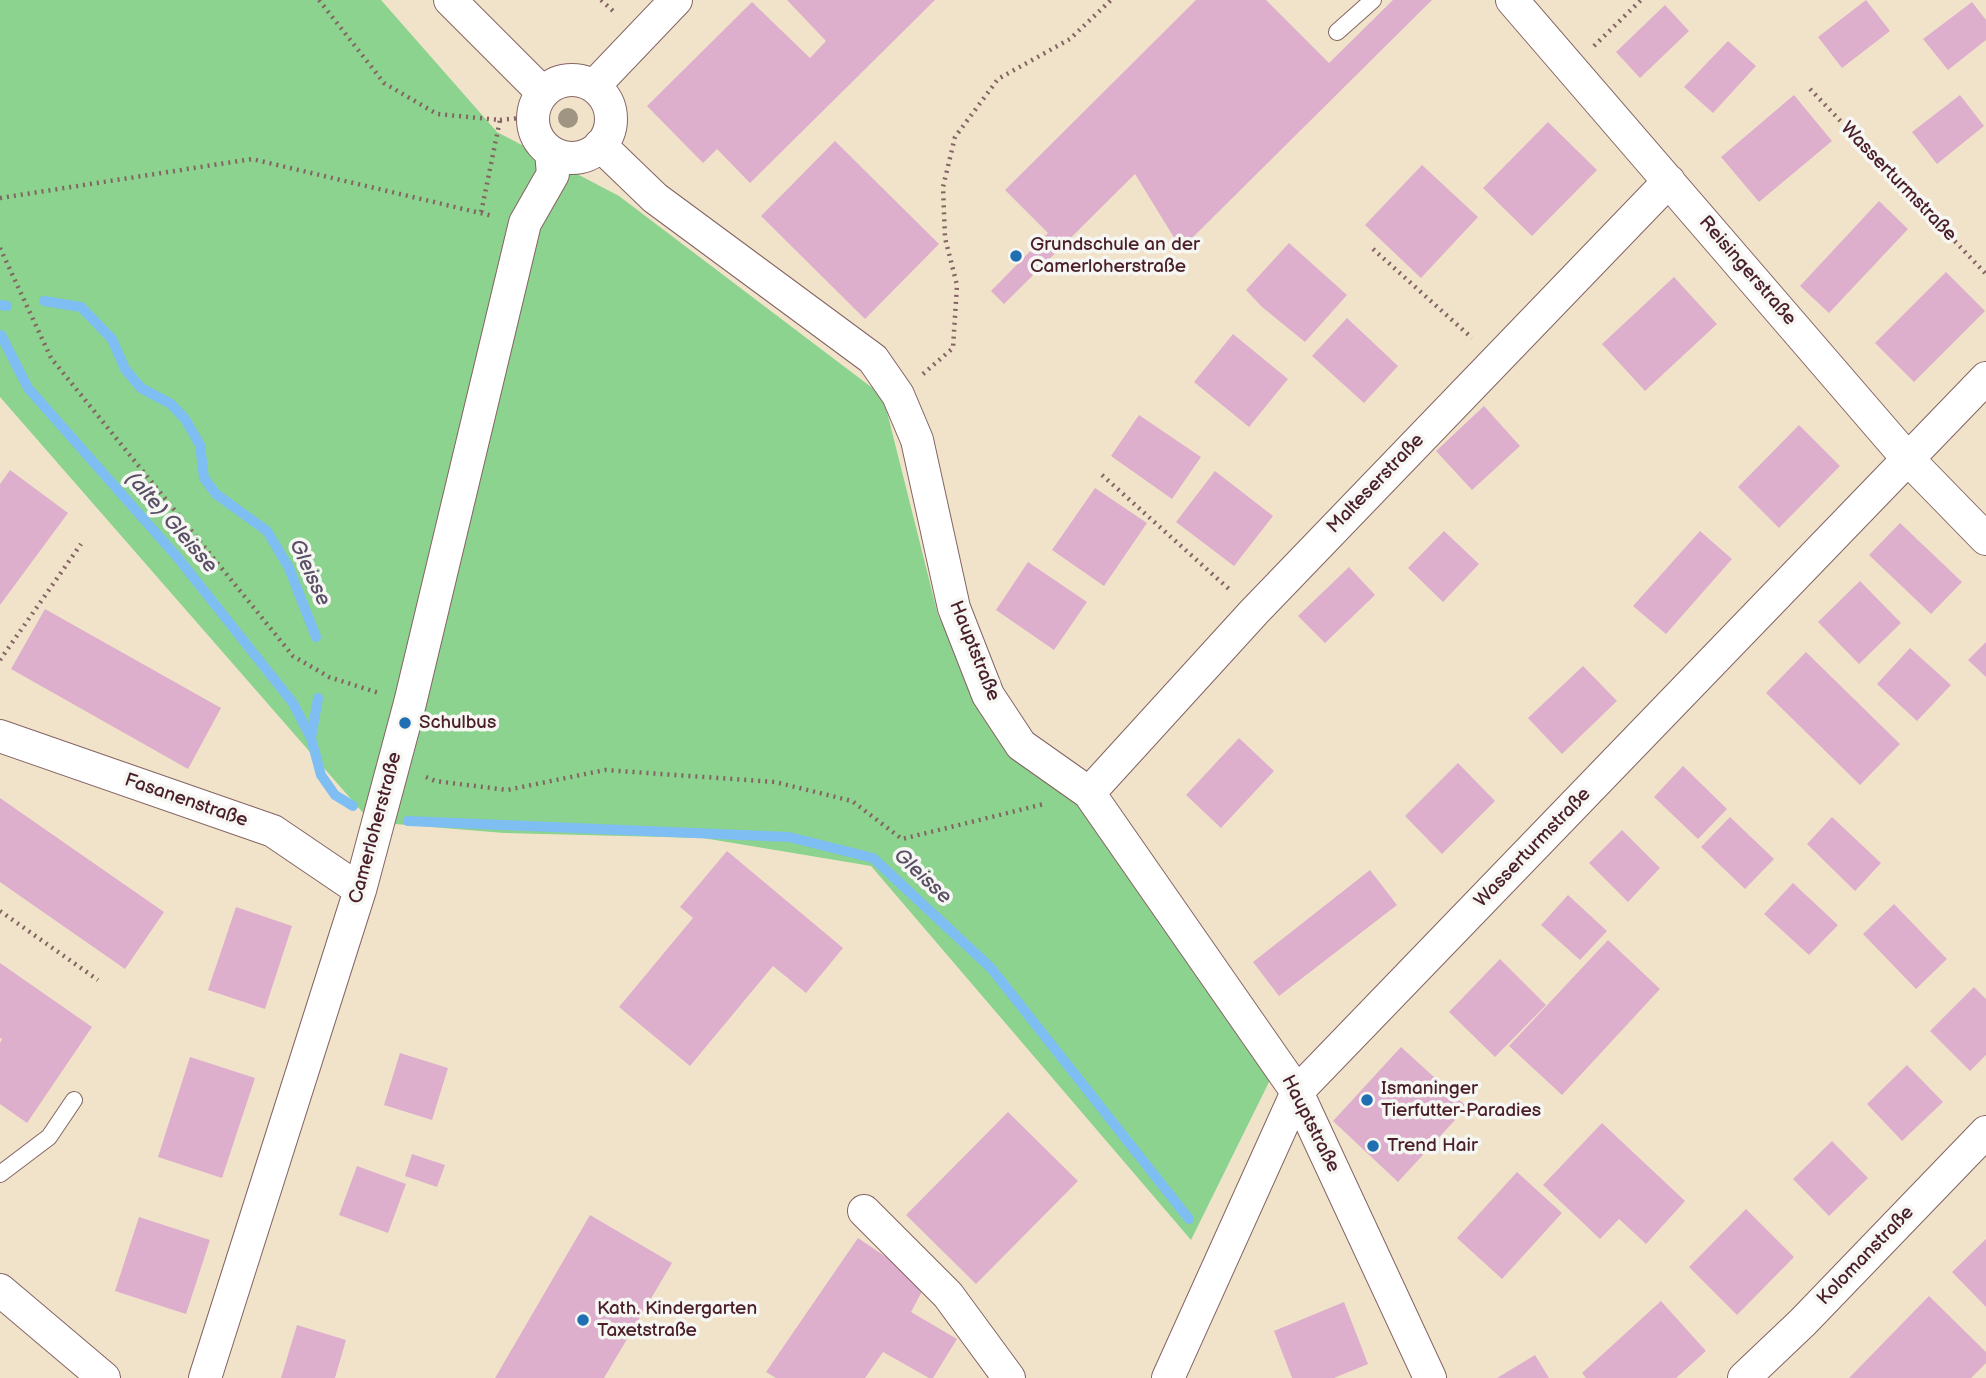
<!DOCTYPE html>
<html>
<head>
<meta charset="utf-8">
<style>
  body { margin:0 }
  canvas { display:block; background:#f1e3ca }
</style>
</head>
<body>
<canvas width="1986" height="1378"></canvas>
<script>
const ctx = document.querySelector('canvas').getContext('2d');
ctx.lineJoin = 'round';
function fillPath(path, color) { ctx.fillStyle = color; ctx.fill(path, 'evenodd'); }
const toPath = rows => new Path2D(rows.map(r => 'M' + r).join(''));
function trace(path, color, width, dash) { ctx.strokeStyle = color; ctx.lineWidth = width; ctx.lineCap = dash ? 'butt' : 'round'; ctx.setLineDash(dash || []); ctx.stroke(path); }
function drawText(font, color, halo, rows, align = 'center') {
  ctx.font = font + ' "Balsamiq Sans",sans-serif'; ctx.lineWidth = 7; ctx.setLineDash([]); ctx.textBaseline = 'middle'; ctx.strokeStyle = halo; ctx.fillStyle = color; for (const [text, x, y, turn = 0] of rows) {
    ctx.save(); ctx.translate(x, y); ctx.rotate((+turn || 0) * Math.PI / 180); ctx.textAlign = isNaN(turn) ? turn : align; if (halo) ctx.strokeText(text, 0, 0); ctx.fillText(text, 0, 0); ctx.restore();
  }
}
fillPath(toPath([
  [0,0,381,0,497,132,619,196,883,396,938,615,979,702,1012,755,1086,812,1270,1080,1191,1240,871,866,703,838,504,833,371,822,0,397]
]), '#8bd38e');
trace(toPath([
  [44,301,81,307,112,339,125,369,141,388,171,404,185,419,200,445,204,478,216,494,267,531,289,568,316,637],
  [0,305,7,306],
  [1,335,28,388,178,558,293,703,311,738],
  [318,698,311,738,321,775,335,795,353,806],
  [408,821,789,837,873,858,991,968,1189,1219]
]), '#7fbef3', 10);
fillPath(toPath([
  [787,0,935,0,750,183,717,149,703,163,647,106,752,2,810,58,826,41],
  [1196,0,1266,0,1329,63,1393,0,1432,0,1181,249,1135,174,1004,304,991,291,1048,233,1005,190],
  [1866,0,1890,31,1842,68,1818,37],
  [1972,2,1986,20,1986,40,1948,70,1923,39],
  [1665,5,1689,31,1640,78,1616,52],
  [1728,41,1756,66,1713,113,1684,87],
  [1794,95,1832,141,1759,202,1721,157],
  [1960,95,1984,126,1937,164,1912,132],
  [1548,122,1597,170,1532,236,1483,188],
  [835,141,939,244,865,319,761,216],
  [1422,165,1478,217,1421,278,1365,225],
  [1879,201,1908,229,1829,313,1800,286],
  [1289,243,1347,295,1305,342,1262,307,1246,290],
  [1946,272,1985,311,1914,382,1875,343],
  [1674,277,1717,324,1645,391,1602,344],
  [1347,318,1398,366,1364,403,1312,356],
  [1233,334,1288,379,1249,427,1194,382],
  [1484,406,1520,446,1472,490,1436,451],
  [1139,415,1201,457,1172,499,1111,456],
  [1799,425,1840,466,1779,528,1738,487],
  [10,470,68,513,0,605,0,484],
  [1215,471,1273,516,1234,566,1176,522],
  [1095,488,1147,523,1104,586,1052,550],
  [1900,523,1962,582,1931,614,1869,555],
  [1444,531,1479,564,1443,602,1408,568],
  [1700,531,1732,559,1666,634,1633,606],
  [1028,562,1087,602,1054,650,996,610],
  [1349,567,1375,595,1325,643,1298,616],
  [1860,581,1901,623,1859,664,1818,622],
  [45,609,221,708,188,769,11,669],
  [1986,642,1986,677,1968,660],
  [1910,648,1951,685,1917,721,1877,684],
  [1806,652,1900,744,1860,785,1766,693],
  [1583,666,1617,701,1562,754,1528,718],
  [1239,738,1274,771,1221,828,1186,795],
  [1458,763,1495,801,1442,854,1405,816],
  [1683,766,1727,809,1698,839,1654,797],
  [0,798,164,912,125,969,0,882],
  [1730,817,1774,859,1745,889,1701,847],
  [1832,817,1881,863,1855,891,1807,844],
  [1622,830,1660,868,1628,902,1589,863],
  [727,851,843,948,806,993,773,966,690,1066,619,1007,693,918,680,907],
  [1370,870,1397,905,1279,996,1253,962],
  [1793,883,1838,925,1809,955,1764,914],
  [1568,895,1607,931,1580,960,1541,925],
  [1894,904,1947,959,1916,989,1863,934],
  [236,907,292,926,265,1009,208,990],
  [1608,940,1660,989,1562,1095,1509,1046],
  [1500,959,1546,1005,1495,1057,1449,1012],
  [0,963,92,1027,27,1123,0,1104,0,1043,2,1039,0,1038],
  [1974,987,1986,999,1986,1055,1970,1071,1930,1031],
  [1401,1047,1467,1107,1398,1182,1333,1121],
  [400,1053,448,1068,432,1120,384,1105],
  [190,1057,255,1078,222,1178,158,1157],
  [1907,1065,1943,1102,1902,1141,1867,1104],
  [1008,1112,1078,1181,976,1284,906,1215],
  [1602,1123,1685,1201,1646,1244,1619,1219,1600,1239,1543,1185],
  [1832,1141,1868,1178,1829,1216,1793,1179],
  [412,1154,445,1165,437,1187,405,1176],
  [357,1166,406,1184,388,1233,339,1215],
  [1517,1172,1562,1213,1502,1279,1457,1238],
  [1746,1209,1794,1257,1737,1315,1689,1267],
  [590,1215,672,1263,604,1378,495,1378],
  [139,1217,210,1240,186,1314,115,1291],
  [858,1238,926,1284,911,1312,957,1339,933,1378,929,1378,883,1352,865,1378,776,1378,766,1372],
  [1986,1239,1986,1307,1952,1272],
  [1929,1296,1986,1352,1986,1363,1971,1378,1849,1378],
  [1661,1301,1706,1351,1676,1378,1586,1378,1582,1373],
  [1344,1302,1368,1364,1334,1378,1292,1378,1274,1331],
  [297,1325,346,1340,335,1378,281,1378],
  [1535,1355,1549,1378,1497,1378]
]), '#ddafcd');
const lane = toPath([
  [1337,32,1373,0],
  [0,1174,49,1137,74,1100]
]);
const street = toPath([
  [450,0,543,93],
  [1512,0,1907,458,1986,539],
  '533 119a39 39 0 1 1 78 0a39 39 0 1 1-78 0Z',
  [594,86,676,0],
  [600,145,655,198,873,359,898,395,917,440,954,608,988,695,1021,745,1089,793,1297,1092,1430,1378],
  [0,736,273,831,360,890],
  [1089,793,1254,612,1669,181],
  [864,1211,948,1295,1009,1378],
  [0,1290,104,1378],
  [205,1378,360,890,410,703,525,223,553,174,551,152],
  [1168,1378,1297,1092,1986,378],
  [1744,1378,1803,1322,1986,1132]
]);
trace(lane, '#846463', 18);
trace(street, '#846463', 34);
trace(toPath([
  [319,0,384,83,437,114,500,120,481,213],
  [601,0,613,11],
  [1594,46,1641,0],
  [1810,89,1986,274],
  [500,120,520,118],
  [0,198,252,159,493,216],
  [0,248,51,358,293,656,329,677,379,693],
  [1373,249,1472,338],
  [923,374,953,348,957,285,945,238,943,187,955,137,998,79,1070,39,1111,0],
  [1102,475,1230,590],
  [0,660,81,544],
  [426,777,435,781,507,790,605,770,775,782,852,801,902,839,1044,804],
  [0,911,98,980]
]), '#846463', 4.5, [2, 5]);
trace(lane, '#fff', 16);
trace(street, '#fff', 32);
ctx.fillStyle = '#a09583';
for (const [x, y] of [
  [568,118]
]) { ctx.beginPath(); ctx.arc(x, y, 10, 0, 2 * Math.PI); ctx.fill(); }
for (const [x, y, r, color] of [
  [1016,256,7,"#1f6fb2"],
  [405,723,7,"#1f6fb2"],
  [1367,1100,7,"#1f6fb2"],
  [1373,1146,7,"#1f6fb2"],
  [583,1320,7,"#1f6fb2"]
]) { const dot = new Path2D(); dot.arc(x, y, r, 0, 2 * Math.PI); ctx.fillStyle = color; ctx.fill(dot); trace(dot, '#f6f6f2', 2.5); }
drawText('19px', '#4a1f2b', '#f6f6f2', [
  ["Wasserturmstraße",1898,182,46],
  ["Reisingerstraße",1747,271,49],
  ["Malteserstraße",1376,484,-46],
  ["Hauptstraße",974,651,68],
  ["Fasanenstraße",186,801,19],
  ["Camerloherstraße",376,828,-75],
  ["Wasserturmstraße",1533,848,-46],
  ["Hauptstraße",1310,1124,63],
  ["Kolomanstraße",1866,1256,-46]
]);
drawText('19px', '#4a1f2b', '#f6f6f2', [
  ["Grundschule an der",1030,245],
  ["Camerloherstraße",1030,267],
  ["Schulbus",419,723],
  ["Ismaninger",1381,1089],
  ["Tierfutter-Paradies",1381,1111],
  ["Trend Hair",1387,1146],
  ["Kath. Kindergarten",597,1309],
  ["Taxetstraße",597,1331]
], 'left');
drawText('italic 21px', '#5a4f67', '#f6f6f2', [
  ["(alte) Gleisse",171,523,49],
  ["Gleisse",309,573,65],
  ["Gleisse",922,877,43]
]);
</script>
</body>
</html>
